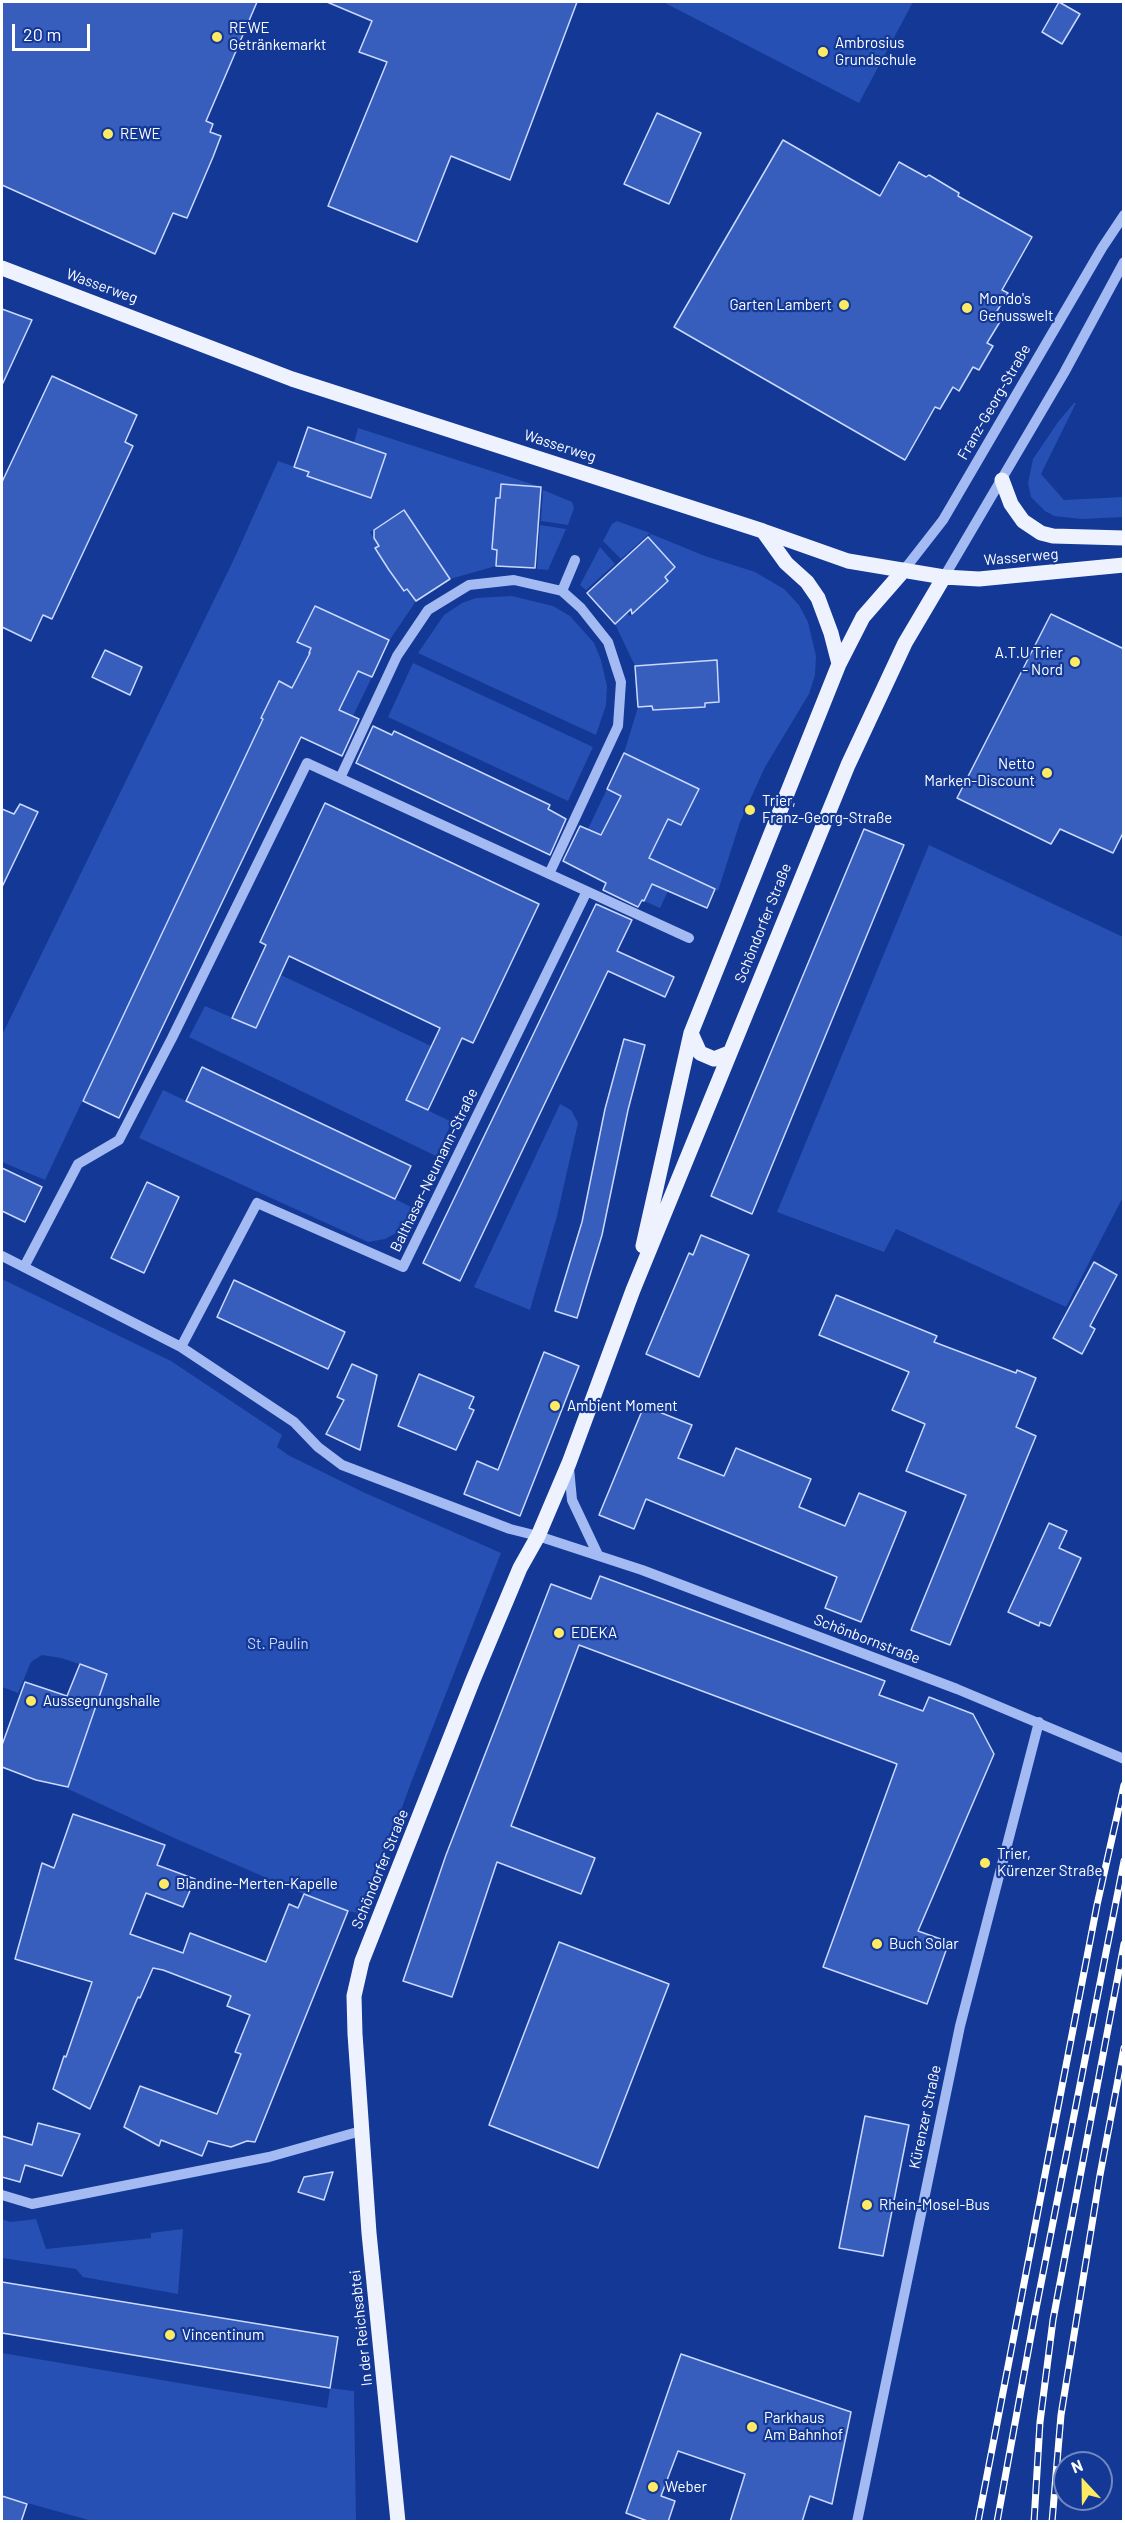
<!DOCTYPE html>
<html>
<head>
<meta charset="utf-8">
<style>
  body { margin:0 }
  #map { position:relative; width:1125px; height:2523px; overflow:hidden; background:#133895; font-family:Barlow,sans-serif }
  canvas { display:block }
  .frame { position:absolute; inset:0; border:3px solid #fff; pointer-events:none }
  .north { position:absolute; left:1053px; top:2451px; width:60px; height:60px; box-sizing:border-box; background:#133895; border:2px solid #7188bf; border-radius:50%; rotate:338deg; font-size:16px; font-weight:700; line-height:24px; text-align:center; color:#fff }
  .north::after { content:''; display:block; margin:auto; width:21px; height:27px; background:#ffea64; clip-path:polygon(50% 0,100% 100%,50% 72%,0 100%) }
  .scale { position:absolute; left:12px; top:24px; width:78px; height:27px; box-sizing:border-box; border:3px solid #fff; border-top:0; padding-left:8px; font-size:18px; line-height:21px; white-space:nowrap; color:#fff; -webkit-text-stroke:4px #133895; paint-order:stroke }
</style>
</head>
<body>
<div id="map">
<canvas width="1125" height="2523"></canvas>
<div class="frame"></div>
<div class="north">N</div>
<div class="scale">20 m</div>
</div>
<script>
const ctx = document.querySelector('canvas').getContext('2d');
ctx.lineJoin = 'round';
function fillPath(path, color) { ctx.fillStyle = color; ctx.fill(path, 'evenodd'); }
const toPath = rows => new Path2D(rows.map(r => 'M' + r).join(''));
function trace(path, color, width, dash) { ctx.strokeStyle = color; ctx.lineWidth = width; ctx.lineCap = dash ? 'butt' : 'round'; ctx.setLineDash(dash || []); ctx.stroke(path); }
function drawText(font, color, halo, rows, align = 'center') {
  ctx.font = font + ' Barlow,sans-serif'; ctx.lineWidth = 4.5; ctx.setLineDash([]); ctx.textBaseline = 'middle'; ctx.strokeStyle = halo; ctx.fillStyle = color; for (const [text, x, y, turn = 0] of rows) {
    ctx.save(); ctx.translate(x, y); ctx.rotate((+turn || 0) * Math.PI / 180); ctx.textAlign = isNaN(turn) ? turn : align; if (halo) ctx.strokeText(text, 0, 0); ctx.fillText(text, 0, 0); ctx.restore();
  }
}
fillPath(toPath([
  [663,2,913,2,859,103],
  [1074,403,1076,403,1041,474,1064,500,1123,497,1123,517,1082,519,1054,516,1045,511,1031,497,1028,483,1033,459,1058,422],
  [358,428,541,487,501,484,500,498,496,498,494,512,499,513,498,536,493,536,492,549,497,550,496,566,450,579,404,510,370,532,379,546,375,548,416,601,389,641,314,606,297,642,311,648,309,653,356,676,358,671,372,677,353,716,339,710,341,706,295,684,292,688,278,682,247,753,45,1180,2,1162,2,1035,234,559,278,461,309,472,308,476,320,481,345,484,344,489,357,493,354,443],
  [543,490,572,502,574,508,568,525,541,521],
  [617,521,650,533,621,559,603,541,612,524],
  [540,525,566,529,548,570,537,569],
  [651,534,705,556,755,572,784,589,799,605,808,622,816,656,815,675,809,694,765,767,740,822,718,891,677,872,660,908,644,901,662,864,588,829,607,789,621,796,619,801,681,825,698,789,624,753,638,707,652,706,653,711,667,710,667,705,690,704,691,708,705,707,705,703,719,701,717,660,635,666,615,624,627,613,630,616,640,607,637,603,668,581,665,577,675,567,648,537],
  [600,547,615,564,586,590,580,585],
  [512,596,553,606,570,616,594,643,601,660,607,686,606,705,596,735,418,653,444,615,462,603,476,598],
  [413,663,593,747,568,801,388,717],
  [929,845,1123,937,1123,1197,1066,1307,896,1229,884,1252,777,1212],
  [281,975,431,1046,406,1100,452,1122,436,1156,189,1037,205,1006,256,1028],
  [163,1090,395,1199,415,1209,407,1221,396,1233,385,1239,368,1242,139,1138],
  [560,1104,571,1110,578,1123,557,1216,530,1310,474,1287],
  [2,1279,171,1361,282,1435,277,1447,288,1455,363,1492,501,1553,409,1788,364,1914,348,1911,304,1894,174,1838,68,1789,106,1673,61,1658,42,1655,31,1662,18,1693,2,1687],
  [2,2219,10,2222,36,2219,46,2249,151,2238,151,2233,183,2229,178,2294,83,2277,76,2269,2,2258],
  [2,2353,327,2408,330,2388,354,2391,356,2521,92,2521,2,2496]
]), '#2650b4');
const building = toPath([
  [2,2,257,2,206,121,213,124,210,132,221,136,213,157,187,218,173,213,155,254,2,185,2,2],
  [327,2,577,2,510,180,451,156,417,242,328,206,387,62,359,52,372,21,327,2],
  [1059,2,1080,14,1062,44,1042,32,1059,2],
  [657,113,701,133,669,204,624,184,657,113],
  [783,140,880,196,899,162,926,177,929,175,959,193,958,196,1032,237,1002,290,1008,293,994,316,1001,320,987,343,993,346,979,370,973,367,959,391,953,387,940,409,935,407,905,460,674,327,783,140],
  [2,309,32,320,2,385,2,309],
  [52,376,137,415,125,442,133,446,52,619,43,615,31,641,2,627,2,482,52,376],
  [308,427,386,454,371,498,307,476,309,472,294,467,308,427],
  [501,484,541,487,535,568,496,566,497,550,492,549,496,498,500,498,501,484],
  [404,510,450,579,416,601,407,589,404,591,389,570,375,548,379,546,374,538,374,530,404,510],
  [648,537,675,567,665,577,668,581,632,614,631,609,615,624,587,593,648,537],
  [315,606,389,640,372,677,358,671,339,710,359,719,342,756,301,737,119,1118,83,1101,263,719,261,718,279,681,292,688,310,653,309,653,311,648,297,642,315,606],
  [1051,614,1124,649,1124,831,1113,853,1060,829,1051,844,957,798,1051,614],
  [105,650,142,667,130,695,92,677,105,650],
  [717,660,719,702,705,703,705,707,653,710,652,706,638,707,635,666,717,660],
  [373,726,392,735,394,731,550,805,548,809,566,819,550,855,356,763,373,726],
  [624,753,699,789,681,825,668,819,649,858,715,889,707,908,652,884,644,901,642,900,638,907,603,890,606,883,563,861,580,826,601,835,621,796,607,789,624,753],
  [325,803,539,904,473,1043,462,1038,428,1110,406,1100,440,1028,289,956,256,1028,232,1018,266,945,260,942,325,803],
  [20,804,38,812,2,887,2,809,14,814,20,804],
  [864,829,904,845,752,1214,711,1196,864,829],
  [596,904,632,920,617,951,674,977,665,997,608,971,460,1281,423,1263,596,904],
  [624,1039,645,1045,628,1110,602,1235,577,1318,555,1311,582,1222,605,1109,624,1039],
  [202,1067,411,1166,395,1199,186,1101,202,1067],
  [2,1168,42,1187,25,1222,2,1211,2,1168],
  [147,1182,179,1197,144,1273,111,1258,147,1182],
  [701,1235,749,1255,699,1377,646,1354,689,1253,693,1255,701,1235],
  [1094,1262,1117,1275,1090,1326,1095,1329,1082,1354,1053,1338,1094,1262],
  [234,1280,345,1332,328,1369,217,1317,234,1280],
  [836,1295,937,1336,934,1342,1016,1373,1017,1370,1036,1378,1016,1427,1036,1436,950,1645,911,1630,966,1495,906,1471,925,1424,892,1410,909,1372,819,1335,836,1295],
  [544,1352,579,1366,520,1516,464,1494,477,1461,498,1470,544,1352],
  [352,1364,377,1375,360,1450,326,1434,344,1400,337,1397,352,1364],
  [419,1374,474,1397,469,1408,474,1410,456,1450,398,1426,419,1374],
  [644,1406,692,1425,678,1458,724,1476,736,1448,811,1479,799,1507,845,1526,859,1493,906,1512,861,1622,825,1608,837,1577,646,1499,634,1529,599,1515,644,1406],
  [1049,1523,1067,1531,1059,1548,1081,1558,1050,1626,1040,1622,1039,1626,1008,1612,1049,1523],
  [600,1576,885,1681,879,1695,923,1711,929,1697,973,1714,994,1754,918,1931,949,1942,927,2004,823,1967,897,1764,579,1645,511,1826,595,1858,581,1894,497,1862,452,1997,403,1981,446,1855,551,1584,591,1599,600,1576],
  [80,1664,107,1674,68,1787,36,1780,2,1767,2,1745,25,1682,67,1696,80,1664],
  [73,1814,165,1845,157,1865,195,1879,183,1907,146,1893,130,1934,183,1953,190,1933,266,1962,289,1904,298,1908,304,1894,348,1911,255,2142,247,2141,231,2147,208,2141,202,2156,161,2140,159,2146,124,2127,140,2086,217,2114,241,2054,235,2052,250,2015,227,2006,231,1996,163,1970,153,1968,140,1998,138,1997,90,2109,53,2089,64,2056,66,2057,92,1982,15,1959,42,1863,54,1868,73,1814],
  [559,1942,669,1984,598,2168,489,2125,559,1942],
  [865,2116,909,2125,883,2256,839,2248,865,2116],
  [38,2123,80,2134,62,2176,25,2165,20,2182,2,2177,2,2136,32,2145,38,2123],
  [333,2172,324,2200,298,2192,304,2177,333,2172],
  [2,2282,338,2337,330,2388,2,2333,2,2282],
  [681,2354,851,2412,832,2504,810,2496,802,2522,730,2522,745,2474,678,2451,661,2496,675,2501,668,2522,650,2522,626,2513,681,2354],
  [2,2496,27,2504,21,2522,2,2522,2,2496]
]);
fillPath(building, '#375ebc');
trace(building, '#cad9fd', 1.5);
trace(toPath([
  [904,570,943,520,1102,248,1124,215],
  [944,577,1064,373,1124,262],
  [562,591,575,560],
  [341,776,397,656,428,610,469,585,514,580,562,591,581,608,608,642,621,682,618,726,549,874],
  [2,1256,181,1347,294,1422,318,1447,342,1465,510,1529,538,1536,642,1570,957,1689,1124,1759],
  [24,1267,78,1164,119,1140,172,1038,307,763,689,938],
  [181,1347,257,1203,403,1267,586,893],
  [569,1468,572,1500,598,1555],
  [2,2195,32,2204,269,2157,361,2131],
  [857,2522,960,2026,1039,1722]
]), '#a3baf2', 10);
trace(toPath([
  [2,268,292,379,763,531,848,561,944,577,979,579,1124,565],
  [1002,480,1011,504,1023,521,1041,533,1053,536,1124,538],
  [763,531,786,563,807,582,818,598,831,633,839,664],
  [691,1033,700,1053,714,1059,729,1053],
  [643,1246,691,1033,839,664,863,617,904,570],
  [398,2522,369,2233,355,2034,354,1996,362,1961,473,1680,520,1568,538,1536,569,1463,633,1290,848,765,905,643,944,577]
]), '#eef2ff', 15);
const rail = toPath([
  [978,2522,1097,1905,1124,1785],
  [997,2522,1034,2319,1124,1861],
  [1034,2522,1040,2422,1053,2320,1124,1944],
  [1052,2522,1061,2415,1100,2175,1124,2048]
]);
trace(rail, '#fff', 7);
trace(rail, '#133895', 4.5, [14]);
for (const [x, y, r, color] of [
  [217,37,6,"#ffea64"],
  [823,52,6,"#ffea64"],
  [108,134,6,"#ffea64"],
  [844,305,6,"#ffea64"],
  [967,308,6,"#ffea64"],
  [1075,662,6,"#ffea64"],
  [1047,773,6,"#ffea64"],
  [750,810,6,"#ffea64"],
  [555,1406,6,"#ffea64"],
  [559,1633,6,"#ffea64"],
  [31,1701,6,"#ffea64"],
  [985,1863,6,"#ffea64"],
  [164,1884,6,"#ffea64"],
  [877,1944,6,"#ffea64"],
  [867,2205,6,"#ffea64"],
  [170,2335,6,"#ffea64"],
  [752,2427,6,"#ffea64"],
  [653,2487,6,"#ffea64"]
]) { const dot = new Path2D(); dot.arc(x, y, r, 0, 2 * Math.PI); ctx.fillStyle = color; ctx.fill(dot); trace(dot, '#133895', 2); }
drawText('15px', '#fff', '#133895', [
  ["REWE",229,28],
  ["Getränkemarkt",229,45],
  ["Ambrosius",835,43],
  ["Grundschule",835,60],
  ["REWE",120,134],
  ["Mondo's",979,299],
  ["Genusswelt",979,316],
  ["Garten Lambert",832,305,"right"],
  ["A.T.U Trier",1063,653,"right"],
  ["- Nord",1063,670,"right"],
  ["Netto",1035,764,"right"],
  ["Marken-Discount",1035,781,"right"],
  ["Trier,",762,801],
  ["Franz-Georg-Straße",762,818],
  ["Ambient Moment",567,1406],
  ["EDEKA",571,1633],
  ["Aussegnungshalle",43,1701],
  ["Trier,",997,1854],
  ["Kürenzer Straße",997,1871],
  ["Blandine-Merten-Kapelle",176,1884],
  ["Buch Solar",889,1944],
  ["Rhein-Mosel-Bus",879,2205],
  ["Vincentinum",182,2335],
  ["Parkhaus",764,2418],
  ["Am Bahnhof",764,2435],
  ["Weber",665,2487]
], 'left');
drawText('15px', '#fff', '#133895', [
  ["Wasserweg",102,286,20],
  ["Franz-Georg-Straße",994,402,-60],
  ["Wasserweg",560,446,18],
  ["Wasserweg",1021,557,-5],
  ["Schöndorfer Straße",763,923,-68],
  ["Balthasar-Neumann-Straße",434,1170,-64],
  ["Schönbornstraße",867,1639,21],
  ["Schöndorfer Straße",380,1869,-68],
  ["Kürenzer Straße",925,2117,-78],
  ["In der Reichsabtei",361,2328,-96]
]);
drawText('15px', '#cad9fd', '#133895', [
  ["St. Paulin",278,1644]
]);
</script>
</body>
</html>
